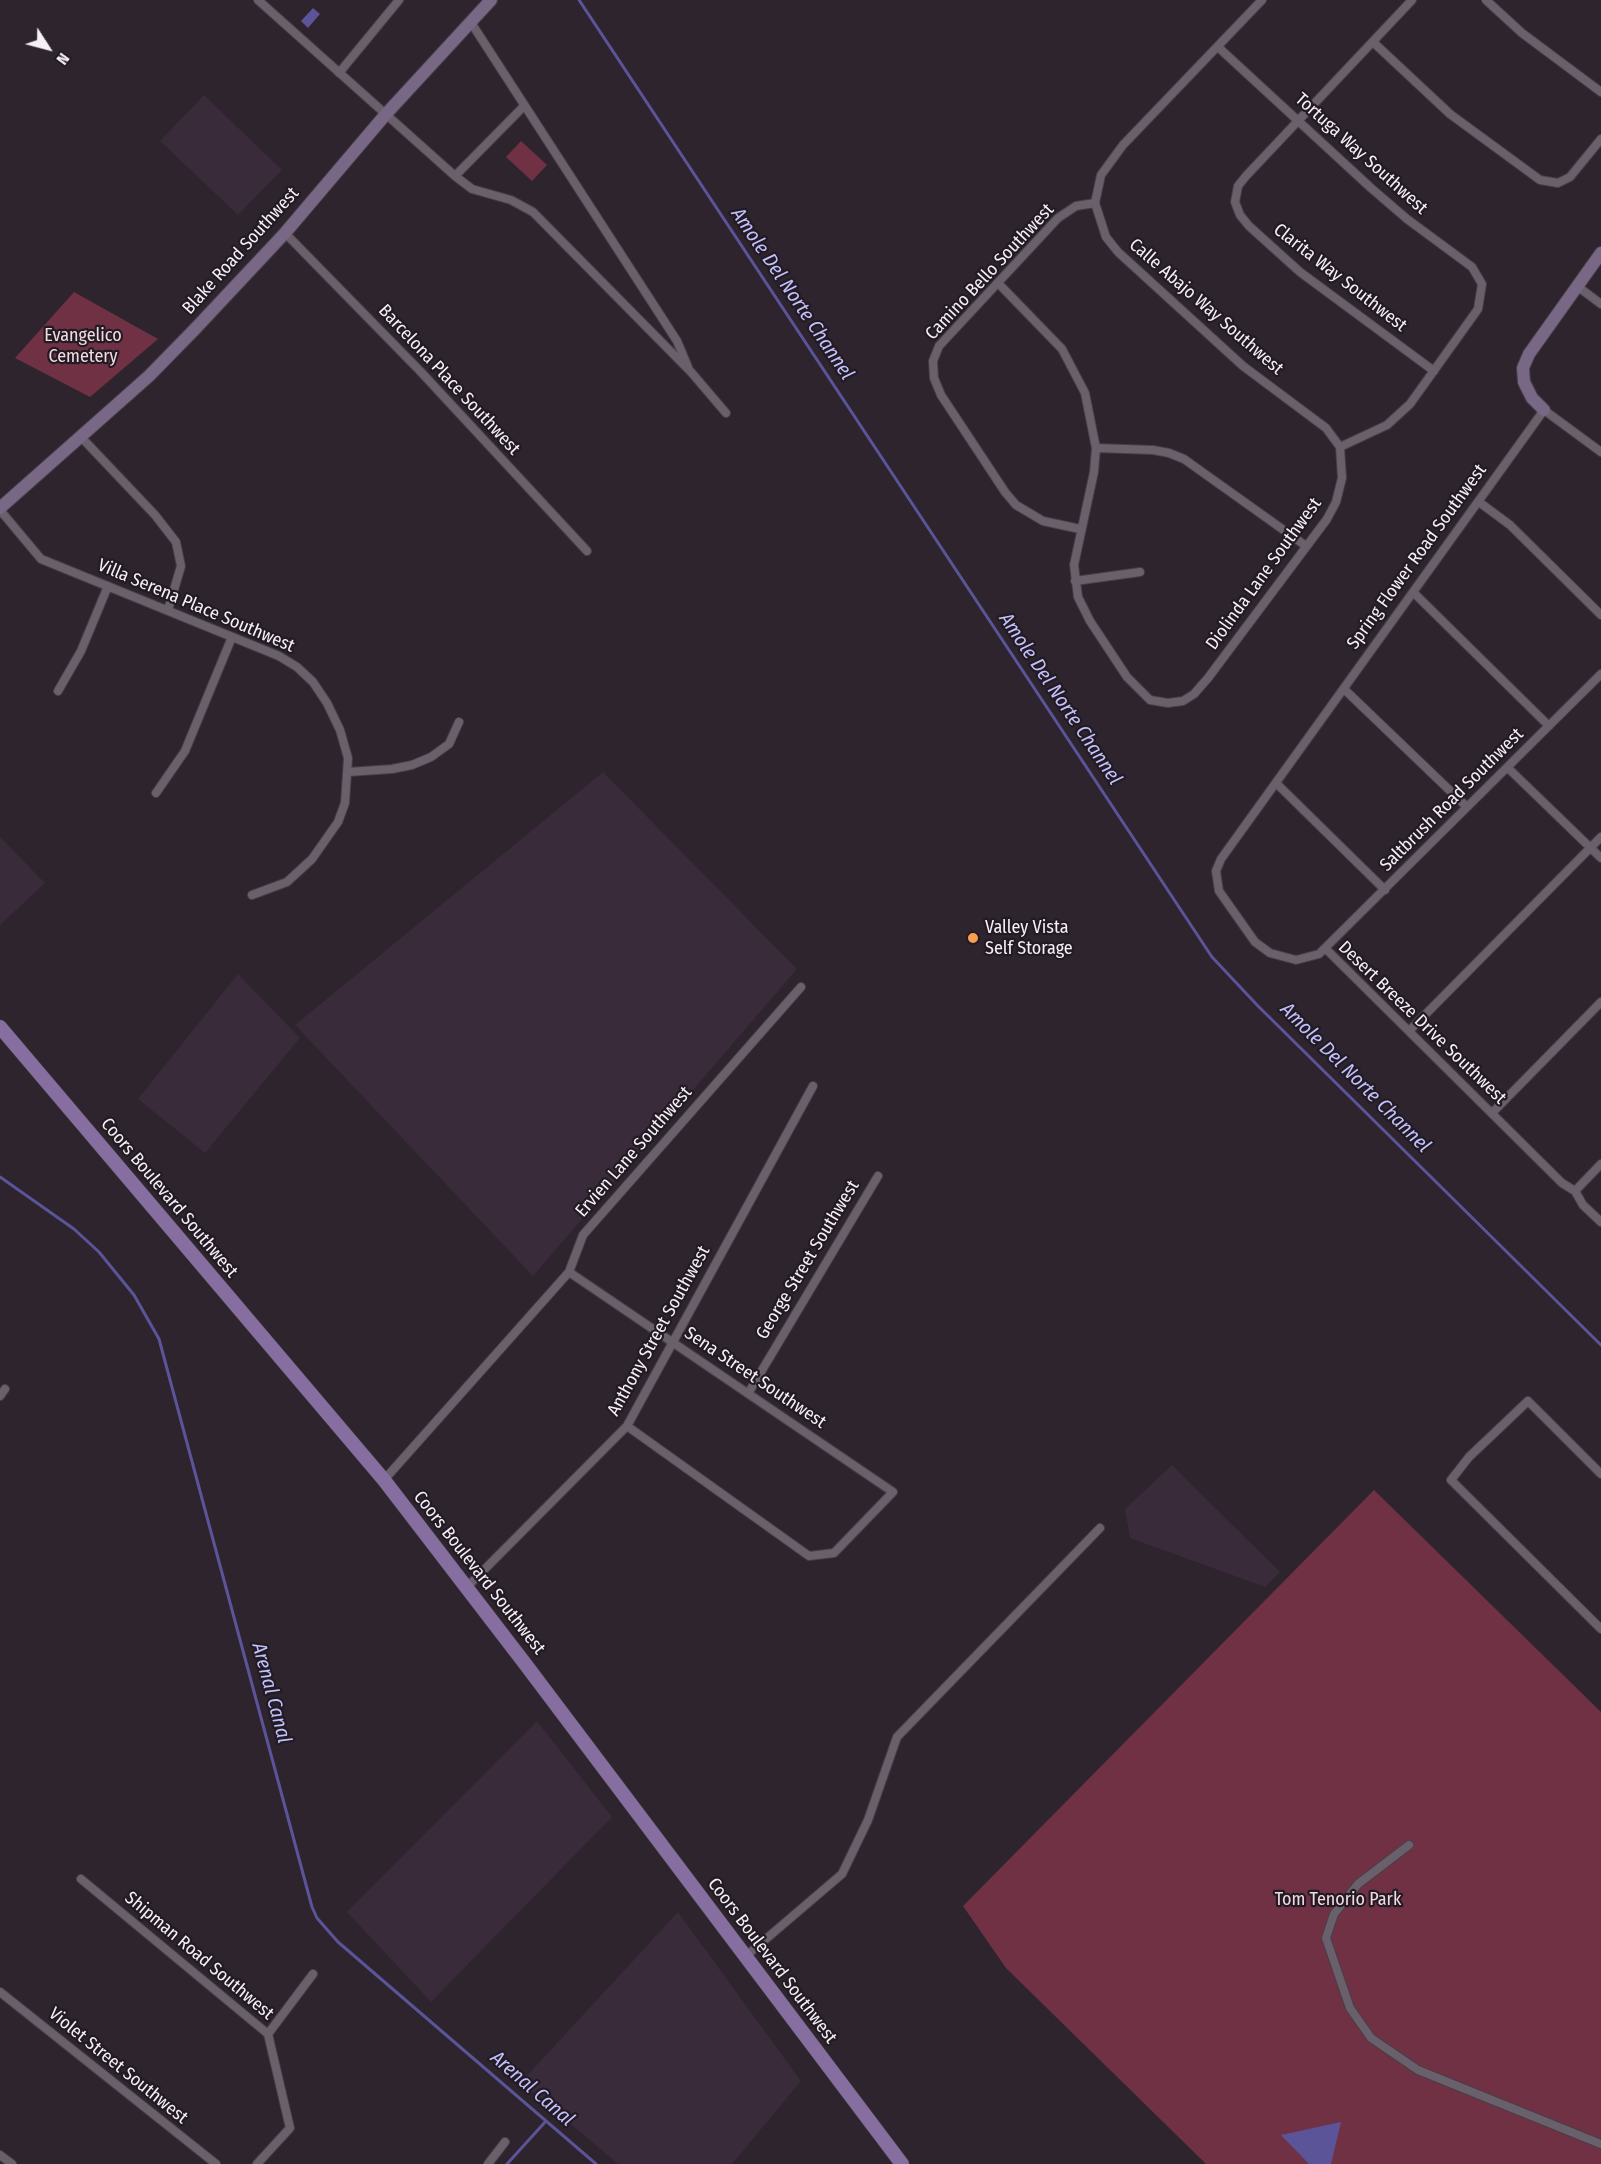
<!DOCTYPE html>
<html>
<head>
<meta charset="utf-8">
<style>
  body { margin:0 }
  #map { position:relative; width:1601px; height:2164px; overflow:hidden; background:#2d242e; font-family:"Fira Sans Condensed",sans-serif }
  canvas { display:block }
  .north { position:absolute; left:18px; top:18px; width:60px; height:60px; -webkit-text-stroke:4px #231b24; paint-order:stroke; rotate:126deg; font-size:16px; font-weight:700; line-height:24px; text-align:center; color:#f5eff6 }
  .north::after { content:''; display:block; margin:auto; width:21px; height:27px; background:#f5eff6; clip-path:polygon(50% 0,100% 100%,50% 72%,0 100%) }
</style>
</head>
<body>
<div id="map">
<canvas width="1601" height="2164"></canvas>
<div class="north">N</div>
</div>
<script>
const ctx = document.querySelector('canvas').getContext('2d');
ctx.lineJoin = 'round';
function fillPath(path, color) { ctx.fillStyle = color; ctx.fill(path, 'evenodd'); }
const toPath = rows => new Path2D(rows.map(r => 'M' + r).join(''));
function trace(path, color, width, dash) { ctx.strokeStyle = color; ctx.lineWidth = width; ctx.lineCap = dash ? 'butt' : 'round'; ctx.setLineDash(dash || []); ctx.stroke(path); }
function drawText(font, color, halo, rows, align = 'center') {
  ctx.font = font + ' "Fira Sans Condensed",sans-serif'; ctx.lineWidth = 4.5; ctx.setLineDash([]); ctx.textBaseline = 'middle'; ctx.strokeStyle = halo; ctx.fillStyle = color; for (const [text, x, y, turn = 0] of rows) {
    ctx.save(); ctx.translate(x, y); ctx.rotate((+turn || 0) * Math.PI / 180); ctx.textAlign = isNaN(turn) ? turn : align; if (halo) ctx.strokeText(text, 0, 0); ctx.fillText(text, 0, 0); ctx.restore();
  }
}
fillPath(toPath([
  [204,95,282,170,238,215,160,141],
  [603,772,797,969,533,1276,295,1025],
  [0,837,45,883,0,925],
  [238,974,300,1038,205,1153,138,1099],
  [1172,1465,1280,1572,1265,1587,1130,1538,1125,1509],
  [537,1721,612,1817,431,2002,347,1912],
  [678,1912,801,2081,732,2164,618,2164,521,2082]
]), '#392b39');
fillPath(toPath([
  [521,141,547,165,532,181,506,157],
  [74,292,158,339,90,397,15,358],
  [1374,1490,1601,1712,1601,2164,1206,2164,1006,1968,963,1906]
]), '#713145');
fillPath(toPath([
  [313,8,320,14,308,28,301,21],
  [1341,2122,1331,2164,1309,2164,1281,2135]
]), '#5b5499');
trace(toPath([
  [579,0,1212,957,1258,1006,1601,1345],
  [0,1177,74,1229,99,1252,134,1295,159,1339,312,1907,317,1918,338,1942,596,2164],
  [507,2164,546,2121]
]), '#5b5499', 3);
const street = toPath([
  [258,0,455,176,472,189,511,200,533,212,691,372,726,413],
  [1412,0,1246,176,1238,186,1235,202,1240,215,1249,226,1300,272,1434,371],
  [1486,0,1522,33,1601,92],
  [470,21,677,341,688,367],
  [1373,42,1450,114,1540,180,1558,183,1570,177,1601,139],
  [1218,47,1371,188,1407,219,1472,267,1482,284,1478,309,1410,404,1387,425,1340,447],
  [339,73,399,0],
  [455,176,524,106],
  [1095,203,1106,237,1118,252,1243,366,1326,428,1340,447],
  [285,233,421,372,587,551],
  [998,283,1062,349,1085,393,1096,448,1094,472,1074,565,1078,597,1090,621,1127,677,1150,700,1168,703,1183,701,1194,694,1208,678,1327,519,1336,502,1342,478,1340,447],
  [1577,286,1601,304],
  [81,437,155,515,176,542,181,566,168,610],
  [1096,448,1153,450,1169,453,1184,459,1306,546],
  [1601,452,1544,410,1221,859,1216,871,1219,891,1255,942,1270,953,1296,960,1319,954,1601,674],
  [1479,502,1510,525,1601,615],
  [0,510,41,559,279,656,297,667,313,682,327,703,340,730,348,758,345,803,338,822,312,859,287,882,252,895],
  [1080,529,1043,521,1016,505,1005,492,941,395,934,378,933,361,939,346,1058,218,1076,206,1095,203,1101,175,1123,145,1262,0],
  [1075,581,1140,572],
  [1414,593,1549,726],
  [1344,689,1467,807],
  [58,691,81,651,108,586],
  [1508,768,1601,858],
  [348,772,392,769,412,765,431,757,449,744,459,722],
  [1276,783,1385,890],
  [156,793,185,751,232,637],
  [1326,949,1562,1183,1575,1191,1583,1205,1601,1222],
  [1409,1031,1601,837],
  [1492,1113,1601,1002],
  [1575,1191,1601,1164],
  [569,1272,893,1492,834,1553,809,1556,627,1426],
  [749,1392,878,1176],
  [0,1396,5,1389],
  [1601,1474,1528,1401,1469,1457,1451,1480,1601,1629],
  [384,1480,569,1272,583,1235,801,987],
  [467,1587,627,1426,813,1086],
  [1409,1845,1358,1884,1334,1914,1326,1938,1350,2008,1371,2038,1418,2070,1601,2144],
  [81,1879,268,2034,290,2128,257,2164],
  [746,1956,842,1874,868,1820,897,1737,1100,1528],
  [0,1992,216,2164],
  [268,2034,313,1974],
  [0,2155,12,2164],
  [488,2164,505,2142]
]);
const secondary = toPath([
  [1544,410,1532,398,1524,382,1523,368,1529,354,1601,253],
  [0,508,149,376,195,329,285,233,386,114,491,0]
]);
const primary = toPath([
  [0,1027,384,1480,526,1665,902,2164]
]);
trace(street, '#463f47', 10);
trace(secondary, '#463f47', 14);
trace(primary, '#463f47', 15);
trace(street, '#6a606b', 8);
trace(secondary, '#796786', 12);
trace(primary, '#876ea0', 14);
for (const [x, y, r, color] of [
  [973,938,6,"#fa9f4e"]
]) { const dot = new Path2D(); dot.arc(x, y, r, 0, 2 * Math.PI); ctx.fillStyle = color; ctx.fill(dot); trace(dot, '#231b24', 2); }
drawText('18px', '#f5eff6', '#231b24', [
  ["Tortuga Way Southwest",1361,154,42],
  ["Blake Road Southwest",241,251,-48],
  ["Camino Bello Southwest",990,272,-47],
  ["Clarita Way Southwest",1340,278,38],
  ["Calle Abajo Way Southwest",1206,307,41],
  ["Barcelona Place Southwest",449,380,47],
  ["Spring Flower Road Southwest",1417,557,-54],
  ["Diolinda Lane Southwest",1264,574,-54],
  ["Villa Serena Place Southwest",196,606,23],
  ["Saltbrush Road Southwest",1452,800,-45],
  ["Desert Breeze Drive Southwest",1422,1023,44],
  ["Ervien Lane Southwest",634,1152,-49],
  ["Coors Boulevard Southwest",169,1198,50],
  ["George Street Southwest",808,1260,-59],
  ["Anthony Street Southwest",659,1331,-61],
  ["Sena Street Southwest",755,1378,34],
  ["Coors Boulevard Southwest",479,1573,52],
  ["Shipman Road Southwest",199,1956,40],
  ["Coors Boulevard Southwest",772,1961,53],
  ["Violet Street Southwest",118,2066,39]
]);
drawText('18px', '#f3dae0', '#231b24', [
  ["Evangelico",83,336],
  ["Cemetery",83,357],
  ["Tom Tenorio Park",1338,1900]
]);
drawText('18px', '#f5eff6', '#231b24', [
  ["Valley Vista",985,928],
  ["Self Storage",985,949]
], 'left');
drawText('italic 20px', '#c3c1fd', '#231b24', [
  ["Amole Del Norte Channel",792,294,56],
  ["Amole Del Norte Channel",1060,699,56],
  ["Amole Del Norte Channel",1355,1078,45],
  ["Arenal Canal",271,1693,75],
  ["Arenal Canal",532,2089,41]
]);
</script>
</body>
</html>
